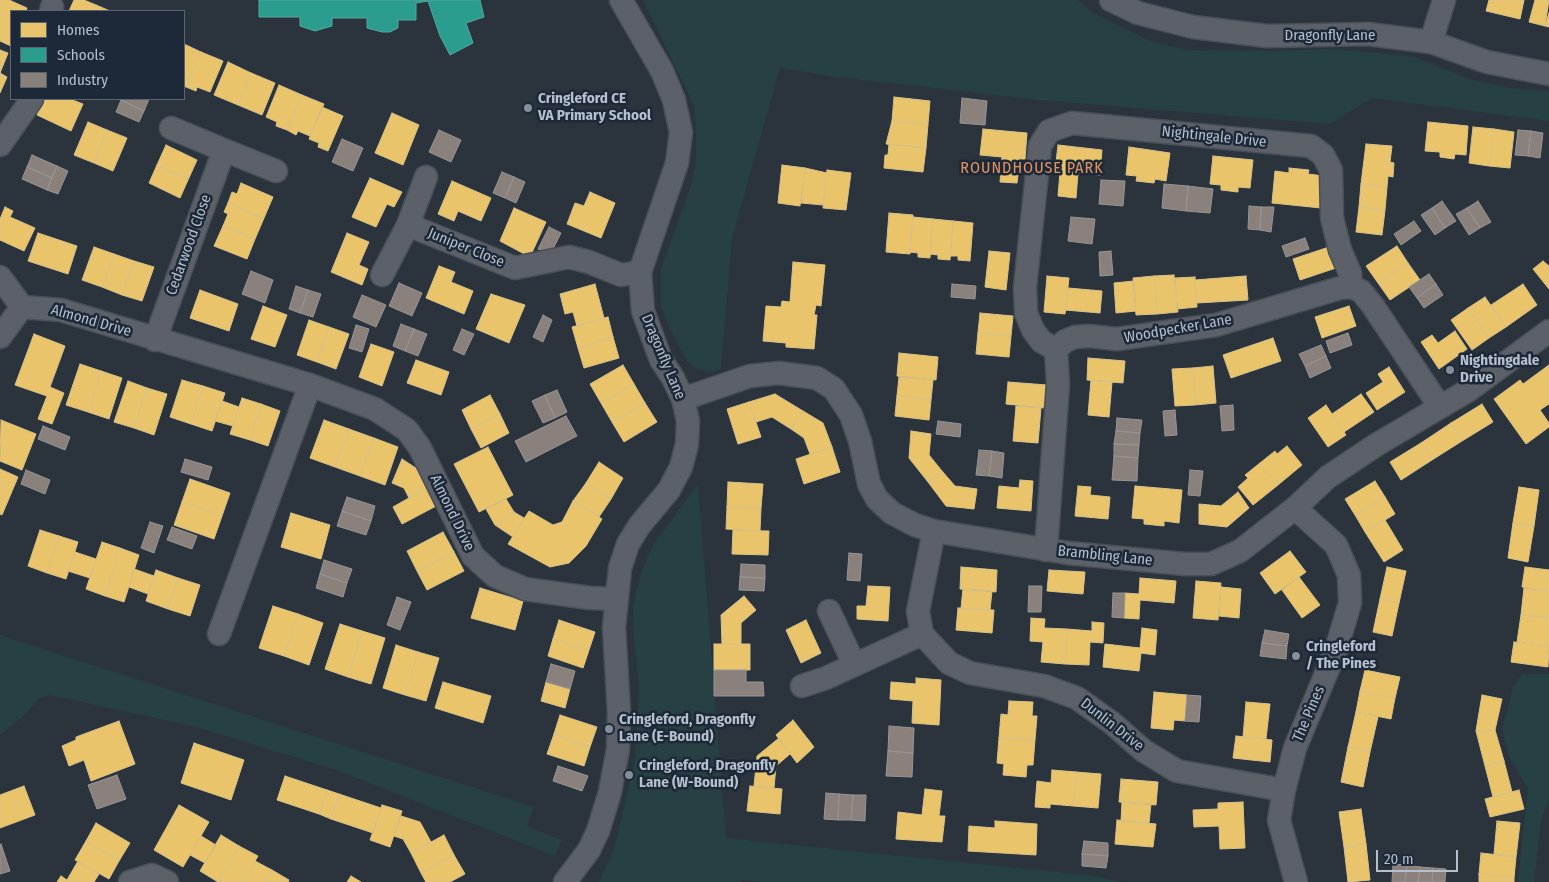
<!DOCTYPE html>
<html>
<head>
<meta charset="utf-8">
<style>
  body { margin:0 }
  #map { position:relative; width:1549px; height:882px; overflow:hidden; background:#2b333d; font-family:"Fira Sans Condensed",sans-serif }
  canvas { display:block }
  .legend { position:absolute; left:10px; top:10px; width:175px; height:90px; box-sizing:border-box; background:#1d2939; border:1px solid #5a6574; margin:0; padding:6px 9px; list-style:none; font-size:15px; color:#b5bfcd }
  .legend li { display:flex; align-items:center; gap:10px; height:25px }
  .legend b { width:25px; border:1px solid #5a6574 }
  .scale { position:absolute; left:1376px; top:850px; width:82px; height:22px; box-sizing:border-box; border:2px solid #b5bfcd; border-top:0; padding-left:6px; font-size:15px; line-height:18px; white-space:nowrap; color:#b5bfcd; -webkit-text-stroke:4px #1d2939; paint-order:stroke }
</style>
</head>
<body>
<div id="map">
<canvas width="1549" height="882"></canvas>
<ul class="legend">
<li><b style="height:14px;background:#e9c46a"></b>Homes</li>
<li><b style="height:14px;background:#2a9d8f"></b>Schools</li>
<li><b style="height:14px;background:#8a817c"></b>Industry</li>
</ul>
<div class="scale">20 m</div>
</div>
<script>
const ctx = document.querySelector('canvas').getContext('2d');
ctx.lineJoin = 'round';
function fillPath(path, color) { ctx.fillStyle = color; ctx.fill(path, 'evenodd'); }
const toPath = rows => new Path2D(rows.map(r => 'M' + r).join(''));
function trace(path, color, width, dash) { ctx.strokeStyle = color; ctx.lineWidth = width; ctx.lineCap = dash ? 'butt' : 'round'; ctx.setLineDash(dash || []); ctx.stroke(path); }
function drawText(font, color, halo, rows, align = 'center') {
  ctx.font = font + ' "Fira Sans Condensed",sans-serif'; ctx.lineWidth = 5; ctx.setLineDash([]); ctx.textBaseline = 'middle'; ctx.strokeStyle = halo; ctx.fillStyle = color; for (const [text, x, y, turn = 0] of rows) {
    ctx.save(); ctx.translate(x, y); ctx.rotate((+turn || 0) * Math.PI / 180); ctx.textAlign = isNaN(turn) ? turn : align; if (halo) ctx.strokeText(text, 0, 0); ctx.fillText(text, 0, 0); ctx.restore();
  }
}
fillPath(toPath([
  [643,0,1077,0,1093,13,1123,28,1150,41,1186,50,1272,51,1334,49,1379,53,1414,57,1472,80,1510,88,1549,91,1549,121,1372,98,1330,124,1039,100,837,77,780,68,732,239,721,369,709,372,697,369,687,361,668,325,661,305,661,269,691,185,696,161,696,133,694,106],
  [698,484,726,838,1096,876,1122,882,763,882,741,880,741,882,599,882,614,849,635,760,639,689,634,639,633,605,641,572,653,545],
  [0,635,534,807,527,826,562,840,555,856,336,770,196,727,50,695,39,699,23,717,0,735],
  [1522,674,1549,674,1549,799,1541,820,1534,882,1518,882,1528,788,1510,759,1502,729,1513,687]
]), '#274044');
const homes = toPath([
  [0,0,9,0,27,8,26,11,11,11,11,46,0,41,0,0],
  [74,0,84,0,96,5,94,11,69,11,74,0],
  [1489,0,1524,0,1520,19,1486,11,1489,0],
  [1535,0,1549,0,1545,26,1529,22,1535,0],
  [96,5,110,11,94,11,96,5],
  [1549,13,1549,27,1545,26,1549,13],
  [184,44,201,52,186,87,184,86,184,44],
  [0,50,8,53,0,73,0,50],
  [201,52,223,61,210,92,197,87,196,91,186,87,201,52],
  [228,62,251,73,238,105,214,95,228,62],
  [0,73,7,77,0,93,0,73],
  [251,73,275,83,262,115,238,105,251,73],
  [279,85,302,95,287,130,276,126,277,122,266,117,279,85],
  [302,95,324,104,310,136,298,131,296,135,287,130,302,95],
  [894,97,930,101,928,124,892,121,894,97],
  [44,99,70,99,83,104,71,131,37,115,44,99],
  [322,107,343,116,328,151,318,147,319,143,309,139,322,107],
  [392,113,419,125,403,165,375,153,392,113],
  [892,121,928,124,926,148,886,144,892,121],
  [88,122,107,130,94,163,74,155,88,122],
  [1428,122,1468,126,1466,155,1455,154,1454,159,1440,157,1440,152,1425,151,1428,122],
  [1473,127,1494,129,1489,166,1469,163,1473,127],
  [983,129,1027,133,1025,159,1020,159,1017,183,1000,182,1002,157,980,155,983,129],
  [1494,129,1514,132,1510,168,1489,166,1494,129],
  [107,130,127,138,113,171,94,163,107,130],
  [889,144,926,148,923,172,884,168,885,155,888,155,889,144],
  [1366,144,1392,146,1390,162,1394,163,1393,177,1388,176,1387,187,1361,184,1366,144],
  [166,145,197,160,188,180,157,165,166,145],
  [1058,145,1102,150,1100,175,1078,173,1076,198,1058,196,1060,172,1055,171,1058,145],
  [1129,147,1170,153,1166,181,1155,179,1154,183,1136,181,1137,176,1126,175,1129,147],
  [1213,156,1253,160,1250,188,1238,187,1238,192,1221,190,1221,185,1210,184,1213,156],
  [157,165,188,180,180,198,149,183,157,165],
  [782,165,805,168,800,206,778,203,782,165],
  [805,168,827,173,823,205,801,203,805,168],
  [1289,168,1309,170,1308,174,1324,176,1321,208,1272,203,1275,171,1289,173,1289,168],
  [827,170,851,173,846,210,823,208,827,170],
  [370,178,402,192,394,207,387,204,376,227,352,217,370,178],
  [452,181,491,198,481,221,458,211,454,221,438,214,452,181],
  [241,183,273,197,264,218,228,203,232,192,237,194,241,183],
  [1361,184,1387,187,1385,210,1359,207,1361,184],
  [590,192,615,203,601,238,567,224,575,203,584,206,590,192],
  [228,203,264,218,255,239,223,226,228,214,224,212,228,203],
  [5,207,13,211,10,217,35,228,24,251,0,240,0,219,5,207],
  [1359,207,1385,210,1382,235,1356,232,1359,207],
  [514,208,546,222,530,257,500,241,514,208],
  [889,213,913,215,910,254,886,252,889,213],
  [913,217,933,219,930,258,918,257,918,253,910,252,913,217],
  [933,219,953,221,950,260,938,259,938,255,930,254,933,219],
  [953,221,973,223,970,261,958,260,958,256,950,256,953,221],
  [223,226,255,239,247,259,214,246,223,226],
  [38,233,77,246,68,274,28,261,38,233],
  [347,233,369,242,359,265,368,269,362,285,331,272,347,233],
  [1397,246,1408,263,1378,283,1366,266,1397,246],
  [94,247,114,254,102,287,82,280,94,247],
  [1329,247,1336,268,1300,280,1293,259,1329,247],
  [989,251,1010,253,1006,290,985,287,989,251],
  [114,254,134,261,122,295,102,287,114,254],
  [134,261,154,267,142,301,122,295,134,261],
  [1543,261,1549,266,1549,289,1533,269,1543,261],
  [793,262,825,265,821,306,816,305,814,315,817,315,814,349,786,347,786,343,763,341,766,306,781,307,782,301,790,302,793,262],
  [1408,263,1420,280,1390,300,1378,283,1408,263],
  [439,266,455,272,451,282,473,291,464,314,426,298,439,266],
  [1174,275,1178,312,1157,314,1154,276,1174,275],
  [1047,276,1069,278,1065,314,1044,312,1047,276],
  [1154,276,1157,314,1136,315,1133,278,1154,276],
  [1246,276,1248,300,1197,303,1195,280,1246,276],
  [1195,277,1197,307,1177,309,1175,278,1195,277],
  [1134,281,1136,311,1116,313,1114,283,1134,281],
  [595,284,604,318,577,326,573,312,565,314,560,294,595,284],
  [1523,284,1537,305,1506,327,1491,305,1523,284],
  [1068,288,1102,291,1100,313,1065,310,1068,288],
  [200,290,238,304,229,331,190,318,200,290],
  [491,294,525,305,509,343,476,329,491,294],
  [1485,297,1506,327,1489,338,1468,308,1485,297],
  [263,306,287,315,275,347,251,339,263,306],
  [1349,306,1356,326,1322,338,1315,317,1349,306],
  [1468,308,1489,338,1472,350,1451,320,1468,308],
  [980,313,1013,316,1011,336,978,333,980,313],
  [608,317,613,337,578,348,572,327,608,317],
  [309,320,329,327,317,362,297,355,309,320],
  [329,327,349,334,336,369,317,362,329,327],
  [1455,331,1467,349,1439,369,1421,342,1432,335,1438,343,1455,331],
  [978,333,1011,336,1009,357,976,354,978,333],
  [34,334,65,346,50,387,64,393,52,424,38,419,47,396,15,385,34,334],
  [613,337,619,358,584,368,578,348,613,337],
  [1273,338,1281,361,1231,378,1223,355,1273,338],
  [371,344,394,352,382,386,359,377,371,344],
  [899,353,938,357,936,380,897,376,899,353],
  [1088,358,1125,361,1123,383,1087,380,1088,358],
  [416,360,449,372,441,395,407,383,416,360],
  [80,364,101,371,88,412,66,405,80,364],
  [623,365,634,384,601,403,590,384,623,365],
  [1549,365,1549,404,1540,410,1549,423,1549,427,1526,444,1494,399,1520,380,1523,384,1549,365],
  [1213,366,1216,403,1195,405,1193,368,1213,366],
  [1389,367,1405,392,1377,410,1366,393,1383,382,1378,374,1389,367],
  [1193,368,1195,405,1175,406,1172,369,1193,368],
  [101,371,122,378,109,419,88,412,101,371],
  [899,377,933,380,931,400,897,396,899,377],
  [182,380,203,386,191,424,170,417,182,380],
  [1091,380,1112,382,1109,417,1088,415,1091,380],
  [128,381,147,388,134,428,114,422,128,381],
  [1008,382,1047,385,1045,408,1006,404,1008,382],
  [634,384,645,403,612,422,601,403,634,384],
  [203,386,225,393,212,431,191,424,203,386],
  [147,388,167,394,154,435,134,428,147,388],
  [775,394,803,411,791,429,772,417,756,422,749,402,775,394],
  [1361,394,1374,412,1344,432,1332,414,1361,394],
  [490,395,500,414,471,429,462,410,490,395],
  [897,396,931,400,929,420,895,416,897,396],
  [242,398,261,404,250,440,230,434,242,398],
  [222,401,239,407,233,426,215,421,222,401],
  [749,402,761,437,738,444,727,409,749,402],
  [645,403,657,422,624,442,612,422,645,403],
  [261,404,280,411,268,446,250,440,261,404],
  [1482,404,1493,422,1462,441,1451,423,1482,404],
  [1326,405,1346,435,1328,447,1308,418,1326,405],
  [1016,406,1041,408,1038,443,1013,441,1016,406],
  [803,411,823,423,832,447,810,454,804,438,791,429,803,411],
  [500,414,509,433,481,448,471,429,500,414],
  [1,420,36,434,22,470,0,461,1,420],
  [324,420,349,429,335,467,310,458,324,420],
  [1451,423,1462,441,1432,460,1421,443,1451,423],
  [349,429,374,438,360,476,335,467,349,429],
  [911,431,931,434,929,455,942,471,928,482,909,458,911,431],
  [374,438,398,447,385,485,360,476,374,438],
  [1421,443,1432,460,1401,480,1390,462,1421,443],
  [1287,446,1302,465,1278,485,1260,463,1275,451,1277,454,1287,446],
  [488,447,513,495,479,512,454,464,488,447],
  [832,447,840,472,804,484,796,459,832,447],
  [402,459,422,472,430,486,409,498,404,488,392,483,402,459],
  [599,462,623,478,611,499,586,483,599,462],
  [1260,463,1278,485,1253,505,1238,487,1248,478,1245,475,1260,463],
  [0,469,18,477,2,515,0,514,0,469],
  [942,471,955,486,977,489,974,509,946,506,928,482,942,471],
  [190,479,230,493,222,516,182,502,190,479],
  [1020,480,1033,481,1031,511,997,508,999,486,1019,488,1020,480],
  [1375,481,1385,497,1355,515,1345,499,1375,481],
  [728,482,763,484,761,508,727,507,728,482],
  [586,483,611,499,599,517,573,501,586,483],
  [430,486,440,504,402,524,393,507,430,486],
  [1078,486,1091,487,1090,495,1110,497,1108,519,1075,516,1078,486],
  [1135,486,1182,490,1179,523,1164,521,1164,526,1144,524,1144,519,1132,518,1135,486],
  [1519,487,1539,490,1534,526,1513,523,1519,487],
  [1238,492,1249,508,1227,527,1199,524,1199,504,1221,506,1238,492],
  [1385,497,1395,514,1365,532,1355,515,1385,497],
  [506,499,514,512,495,525,486,509,506,499],
  [573,501,602,519,586,546,569,563,550,567,508,544,529,511,553,525,562,522,573,501],
  [182,502,222,516,214,539,174,525,182,502],
  [727,507,761,508,760,531,726,529,727,507],
  [514,512,524,518,513,537,495,525,514,512],
  [291,513,330,525,321,559,281,547,291,513],
  [1385,520,1403,550,1384,562,1365,532,1385,520],
  [1513,523,1534,526,1528,562,1508,558,1513,523],
  [40,530,59,536,47,573,28,566,40,530],
  [733,530,769,531,768,555,732,554,733,530],
  [443,532,454,552,417,571,407,551,443,532],
  [59,536,78,542,66,579,47,573,59,536],
  [102,542,120,548,105,596,86,589,102,542],
  [120,548,139,555,124,602,105,596,120,548],
  [1290,551,1306,572,1275,594,1260,573,1290,551],
  [75,552,96,559,90,578,68,571,75,552],
  [454,552,464,571,427,590,417,571,454,552],
  [961,567,997,570,996,592,960,589,961,567],
  [1387,567,1406,571,1399,603,1380,599,1387,567],
  [1525,567,1549,570,1549,591,1522,587,1525,567],
  [134,569,154,576,148,594,129,587,134,569],
  [156,570,178,578,168,609,146,601,156,570],
  [1049,570,1085,572,1083,594,1047,591,1049,570],
  [1299,577,1320,605,1302,618,1282,590,1299,577],
  [178,578,200,585,190,616,168,609,178,578],
  [1140,578,1176,581,1174,603,1140,600,1139,619,1124,618,1125,593,1139,594,1140,578],
  [1196,581,1221,583,1218,620,1193,618,1196,581],
  [868,586,890,587,888,621,857,619,857,606,866,606,868,586],
  [1221,587,1241,589,1239,618,1219,616,1221,587],
  [480,588,523,601,515,630,471,618,480,588],
  [1524,588,1549,591,1549,618,1521,615,1524,588],
  [963,589,992,591,990,610,961,608,963,589],
  [744,596,756,610,741,623,741,644,722,644,721,615,744,596],
  [1380,599,1399,603,1392,636,1373,632,1380,599],
  [273,606,298,614,284,656,259,648,273,606],
  [958,608,994,610,992,633,956,630,958,608],
  [298,614,323,623,309,665,284,656,298,614],
  [1521,615,1549,618,1549,646,1517,642,1521,615],
  [1031,618,1045,619,1044,628,1067,629,1065,664,1041,662,1043,642,1030,641,1031,618],
  [559,620,595,632,589,650,553,639,559,620],
  [806,620,821,653,801,663,786,630,806,620],
  [1092,622,1104,623,1103,643,1090,642,1089,665,1065,664,1067,629,1092,631,1092,622],
  [340,624,362,631,348,677,325,669,340,624],
  [1142,628,1157,630,1155,655,1141,653,1139,671,1103,667,1105,644,1140,648,1142,628],
  [362,631,385,638,371,684,348,677,362,631],
  [553,639,589,650,583,668,548,656,553,639],
  [1514,642,1549,646,1548,667,1511,662,1514,642],
  [714,644,750,644,750,670,714,670,714,644],
  [396,645,418,652,405,695,383,688,396,645],
  [418,652,439,658,426,701,405,695,418,652],
  [1365,670,1400,677,1395,698,1360,691,1365,670],
  [916,678,941,680,939,725,912,723,913,701,890,699,891,682,916,684,916,678],
  [443,682,491,696,483,723,435,708,443,682],
  [546,682,570,689,565,708,541,701,546,682],
  [1360,691,1395,698,1391,719,1356,712,1360,691],
  [1154,692,1187,695,1185,721,1174,720,1173,730,1151,728,1154,692],
  [1482,695,1502,699,1495,730,1476,731,1482,695],
  [1009,701,1033,702,1032,716,1037,716,1035,740,999,738,1001,714,1008,715,1009,701],
  [1246,702,1270,704,1266,739,1243,737,1246,702],
  [1356,712,1378,717,1370,752,1348,747,1356,712],
  [560,715,597,727,590,747,554,734,560,715],
  [793,720,814,747,797,763,776,735,793,720],
  [119,721,135,764,91,781,84,760,69,766,62,746,76,740,76,737,119,721],
  [1495,730,1504,761,1485,766,1476,731,1495,730],
  [554,734,590,747,584,766,547,754,554,734],
  [1236,736,1272,740,1270,762,1233,758,1236,736],
  [779,738,790,754,776,766,774,788,754,786,757,756,779,738],
  [999,738,1035,740,1033,765,1027,765,1026,777,1003,775,1004,764,997,763,999,738],
  [194,743,244,760,231,800,181,783,194,743],
  [1348,747,1370,752,1363,787,1341,782,1348,747],
  [1504,761,1512,792,1493,797,1485,766,1504,761],
  [1052,770,1076,772,1073,806,1050,804,1050,808,1035,807,1037,781,1051,783,1052,770],
  [1076,772,1101,774,1098,808,1073,806,1076,772],
  [285,776,327,790,319,814,277,800,285,776],
  [1121,779,1158,782,1156,805,1119,802,1121,779],
  [24,786,35,815,0,828,0,795,24,786],
  [750,786,782,789,780,814,747,811,750,786],
  [925,789,942,791,939,816,945,816,942,842,896,839,898,812,922,815,925,789],
  [327,790,339,794,331,819,319,814,327,790],
  [1519,790,1524,809,1490,817,1485,799,1519,790],
  [339,794,381,808,373,833,331,819,339,794],
  [1122,802,1151,804,1149,823,1121,821,1122,802],
  [1243,802,1245,848,1220,849,1219,826,1194,827,1193,810,1218,809,1218,803,1243,802],
  [179,805,209,822,183,867,154,850,179,805],
  [382,805,402,811,390,847,370,840,382,805],
  [1361,809,1366,844,1344,847,1339,812,1361,809],
  [401,816,420,822,431,842,411,853,403,839,394,836,401,816],
  [1117,820,1156,824,1153,847,1115,844,1117,820],
  [995,821,1037,824,1036,855,968,851,969,826,995,828,995,821],
  [1497,821,1520,823,1516,857,1494,854,1497,821],
  [96,823,130,843,119,861,86,841,96,823],
  [221,835,239,846,218,882,200,871,221,835],
  [444,835,454,855,421,873,411,853,444,835],
  [201,836,216,845,205,863,190,855,201,836],
  [86,841,119,861,109,879,75,860,86,841],
  [1366,844,1370,880,1348,882,1344,847,1366,844],
  [239,846,258,856,243,882,218,882,239,846],
  [1481,853,1516,857,1514,878,1479,874,1481,853],
  [454,855,465,874,450,882,426,882,421,873,454,855],
  [78,861,99,874,94,882,71,882,67,880,78,861],
  [255,861,272,870,266,882,243,882,255,861],
  [272,870,289,880,288,882,266,882,272,870],
  [1479,874,1514,878,1514,882,1479,882,1479,874],
  [61,876,67,880,71,882,57,882,61,876],
  [351,876,361,882,347,882,351,876]
]);
fillPath(homes, '#e9c46a');
trace(homes, '#d9c288', 1);
const schools = toPath([
  [259,0,480,0,484,17,466,23,473,43,450,55,440,36,428,1,416,3,416,20,398,20,398,28,390,32,382,32,367,28,367,18,332,18,332,26,315,31,300,26,300,17,259,17,259,0]
]);
fillPath(schools, '#2a9d8f');
trace(schools, '#54a7a2', 1);
const industry = toPath([
  [962,98,987,101,985,125,960,123,962,98],
  [121,99,149,99,144,111,121,100,121,99],
  [121,100,144,111,139,122,116,112,121,100],
  [439,130,461,140,451,162,429,152,439,130],
  [1518,130,1531,131,1528,156,1515,155,1518,130],
  [1531,131,1543,133,1540,158,1528,156,1531,131],
  [342,139,363,148,353,171,332,162,342,139],
  [32,155,57,166,52,178,27,167,32,155],
  [57,166,68,171,58,194,47,190,57,166],
  [27,167,52,178,47,190,22,179,27,167],
  [502,172,514,177,505,198,493,193,502,172],
  [514,177,525,182,516,203,505,198,514,177],
  [1101,180,1125,181,1123,206,1099,204,1101,180],
  [1164,184,1188,186,1186,211,1162,208,1164,184],
  [1188,186,1213,189,1210,213,1186,211,1188,186],
  [1442,201,1456,221,1445,228,1432,208,1442,201],
  [1478,201,1491,222,1480,228,1467,208,1478,201],
  [1249,206,1261,207,1260,230,1248,229,1249,206],
  [1261,207,1274,207,1271,232,1260,230,1261,207],
  [1432,208,1445,228,1435,235,1421,215,1432,208],
  [1467,208,1480,228,1469,235,1456,214,1467,208],
  [1071,217,1095,219,1092,244,1068,241,1071,217],
  [1414,221,1421,231,1401,245,1394,234,1414,221],
  [549,227,561,233,550,255,538,249,549,227],
  [1305,238,1309,249,1286,257,1282,246,1305,238],
  [1111,251,1113,275,1100,276,1099,252,1111,251],
  [251,271,273,280,265,303,242,294,251,271],
  [1429,274,1436,284,1417,298,1409,287,1429,274],
  [399,283,422,293,412,316,389,306,399,283],
  [952,284,976,286,975,299,951,297,952,284],
  [1436,284,1443,295,1424,308,1417,298,1436,284],
  [296,286,308,290,300,313,289,309,296,286],
  [308,290,321,294,313,317,300,313,308,290],
  [362,295,386,305,376,327,353,317,362,295],
  [543,315,552,320,543,342,533,337,543,315],
  [401,324,414,329,405,351,393,346,401,324],
  [356,325,369,329,362,352,349,348,356,325],
  [414,329,427,334,418,356,405,351,414,329],
  [462,329,474,334,464,355,453,350,462,329],
  [1348,333,1352,345,1330,353,1326,341,1348,333],
  [1321,345,1326,356,1305,366,1299,354,1321,345],
  [1326,356,1331,368,1310,378,1305,366,1326,356],
  [557,390,567,412,555,418,545,395,557,390],
  [545,395,555,418,543,423,532,401,545,395],
  [1233,405,1234,430,1222,431,1220,406,1233,405],
  [1175,410,1177,435,1165,436,1163,411,1175,410],
  [566,416,577,436,526,462,515,441,566,416],
  [1117,418,1142,420,1140,433,1116,431,1117,418],
  [938,421,961,424,960,437,936,434,938,421],
  [43,426,70,437,65,450,38,439,43,426],
  [1116,431,1140,433,1139,445,1114,444,1116,431],
  [1114,444,1139,445,1138,458,1114,456,1114,444],
  [979,450,992,451,989,476,976,475,979,450],
  [992,451,1004,453,1002,478,989,476,992,451],
  [1114,456,1138,458,1137,481,1112,480,1114,456],
  [185,459,212,467,208,480,181,472,185,459],
  [26,470,50,480,45,494,21,484,26,470],
  [1190,470,1203,471,1200,496,1188,495,1190,470],
  [347,497,375,506,371,521,342,511,347,497],
  [342,511,371,521,366,535,337,526,342,511],
  [150,522,163,526,154,553,141,548,150,522],
  [172,527,197,536,192,549,167,540,172,527],
  [849,553,862,554,860,581,847,580,849,553],
  [324,560,352,569,347,583,320,574,324,560],
  [741,564,765,565,765,578,740,577,741,564],
  [320,574,347,583,343,597,316,588,320,574],
  [740,577,765,578,764,591,739,590,740,577],
  [1029,586,1042,586,1041,612,1028,612,1029,586],
  [1113,593,1125,593,1124,618,1112,617,1113,593],
  [397,597,411,602,400,630,387,625,397,597],
  [1265,630,1289,634,1287,646,1262,643,1265,630],
  [1262,643,1287,646,1286,659,1260,656,1262,643],
  [551,664,575,671,570,689,546,682,551,664],
  [714,670,746,670,746,682,763,682,764,696,714,696,714,670],
  [1187,695,1201,696,1199,722,1185,721,1187,695],
  [889,726,914,728,913,753,888,751,889,726],
  [888,751,913,753,912,777,886,776,888,751],
  [558,766,588,776,582,791,553,781,558,766],
  [117,775,126,799,97,809,88,785,117,775],
  [826,793,839,794,838,820,824,819,826,793],
  [839,794,853,795,851,820,838,820,839,794],
  [853,795,866,795,865,821,851,820,853,795],
  [1084,841,1108,843,1108,856,1082,854,1084,841],
  [1,844,10,871,0,874,0,845,1,844],
  [1082,854,1108,856,1106,868,1082,866,1082,854],
  [1393,864,1407,865,1405,882,1392,882,1393,864],
  [1407,865,1420,867,1418,882,1405,882,1407,865],
  [1420,867,1433,868,1432,882,1418,882,1420,867],
  [1433,868,1446,869,1445,882,1432,882,1433,868]
]);
fillPath(industry, '#8a817c');
trace(industry, '#979494', 1);
const minor = toPath([
  [1111,0,1138,13,1193,27,1267,36,1368,34,1431,42,1487,62,1549,74],
  [51,11,52,7],
  [1431,42,1444,0],
  [0,145,32,99],
  [224,150,276,171],
  [408,225,426,177],
  [382,275,408,225,515,268,569,257,589,262,621,275,640,272],
  [0,277,22,307],
  [0,337,22,307,61,310,310,385,375,409,407,430,420,448,473,556,495,576,525,589,590,598,617,599],
  [155,340,224,150,171,128],
  [1056,350,1041,341,1033,330,1026,313,1025,287,1040,146,1049,131,1072,123,1311,146,1323,155,1331,170,1332,218,1340,250,1350,273,1351,287,1361,291,1373,306,1440,407],
  [683,399,750,376,779,373,817,378,834,389,851,415,860,441,869,484,877,499,892,513,915,525,934,531,1068,553,1185,564,1211,564,1240,551,1295,508,1328,477,1376,445,1469,390,1549,331],
  [1295,508,1336,545,1349,575,1350,603,1336,650,1295,748,1284,790,1279,820,1296,882],
  [934,531,918,611,922,634,949,663,970,673,1044,686,1077,698,1112,723,1144,751,1177,771,1284,790],
  [1046,550,1058,384,1056,350,1065,341,1075,337,1089,336,1117,339,1216,325,1340,288,1351,287],
  [829,611,854,664],
  [219,634,310,385],
  [802,686,826,678,922,634],
  [130,882,152,875,167,882],
  [565,882,589,850,598,831,610,792,618,749,619,713,614,627,620,568,628,544,639,526,669,490,681,467,687,444,688,421,683,399,673,378,661,360,643,311,640,272,677,163,681,132,674,100,662,71,621,0]
]);
trace(minor, '#494f57', 25);
trace(minor, '#5c6169', 22);
for (const [x, y, r, color] of [
  [528,108,5,"#858e9b"],
  [1450,370,5,"#858e9b"],
  [1296,656,5,"#858e9b"],
  [609,729,5,"#858e9b"],
  [629,775,5,"#858e9b"]
]) { const dot = new Path2D(); dot.arc(x, y, r, 0, 2 * Math.PI); ctx.fillStyle = color; ctx.fill(dot); trace(dot, '#1d2939', 2); }
drawText('15px', '#b5bfcd', '#1d2939', [
  ["Dragonfly Lane",1330,36],
  ["Nightingale Drive",1214,137,6],
  ["Cedarwood Close",189,245,-70],
  ["Juniper Close",466,248,22],
  ["Almond Drive",91,321,16],
  ["Woodpecker Lane",1178,329,-10],
  ["Dragonfly Lane",663,357,67],
  ["Almond Drive",452,513,64],
  ["Brambling Lane",1105,556,6],
  ["The Pines",1309,714,-67],
  ["Dunlin Drive",1112,725,38]
]);
drawText('bold 15px', '#b5bfcd', '#1d2939', [
  ["Cringleford CE",538,99],
  ["VA Primary School",538,116],
  ["Nightingdale",1460,361],
  ["Drive",1460,378],
  ["Cringleford",1306,647],
  ["/ The Pines",1306,664],
  ["Cringleford, Dragonfly",619,720],
  ["Lane (E-Bound)",619,737],
  ["Cringleford, Dragonfly",639,766],
  ["Lane (W-Bound)",639,783]
], 'left');
ctx.letterSpacing = '1px';
drawText('16px', '#e0935e', '#1d2939', [
  ["ROUNDHOUSE PARK",1032,169]
]);
ctx.letterSpacing = '0px';
</script>
</body>
</html>
